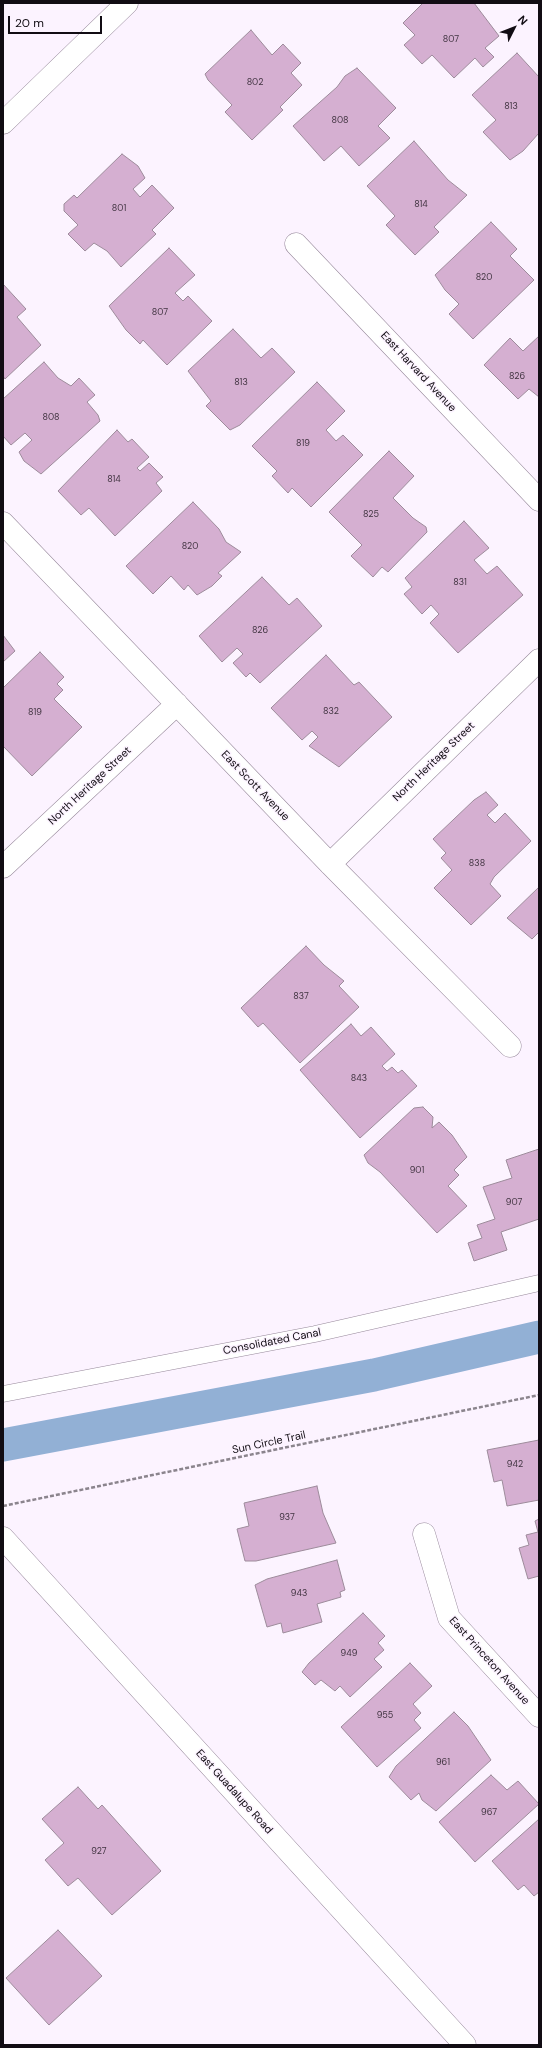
<!DOCTYPE html>
<html>
<head>
<meta charset="utf-8">
<style>
  body { margin:0 }
  #map { position:relative; width:542px; height:2048px; overflow:hidden; background:#fcf3ff; font-family:"DM Sans",sans-serif }
  canvas { display:block }
  .frame { position:absolute; inset:0; border:4px solid #110c13; pointer-events:none }
  .north { position:absolute; left:494px; top:8px; width:40px; height:40px; -webkit-text-stroke:3px #fcf3ff; paint-order:stroke; rotate:48deg; font-size:11px; font-weight:700; line-height:16px; text-align:center; color:#110c13 }
  .north::after { content:''; display:block; margin:auto; width:14px; height:18px; background:#110c13; clip-path:polygon(50% 0,100% 100%,50% 72%,0 100%) }
  .scale { position:absolute; left:8px; top:16px; width:94px; height:18px; box-sizing:border-box; border:2px solid #110c13; border-top:0; padding-left:5px; font-size:12px; line-height:14px; white-space:nowrap; color:#110c13; -webkit-text-stroke:3px #fcf3ff; paint-order:stroke }
</style>
</head>
<body>
<div id="map">
<canvas width="542" height="2048"></canvas>
<div class="frame"></div>
<div class="north">N</div>
<div class="scale">20 m</div>
</div>
<script>
const ctx = document.querySelector('canvas').getContext('2d');
ctx.lineJoin = 'round';
const toPath = rows => new Path2D(rows.map(r => 'M' + r).join(''));
function trace(path, color, width, dash) { ctx.strokeStyle = color; ctx.lineWidth = width; ctx.lineCap = dash ? 'butt' : 'round'; ctx.setLineDash(dash || []); ctx.stroke(path); }
function fillPath(path, color) { ctx.fillStyle = color; ctx.fill(path, 'evenodd'); }
function drawText(font, color, halo, rows, align = 'center') {
  ctx.font = font + ' "DM Sans",sans-serif'; ctx.lineWidth = 3; ctx.setLineDash([]); ctx.textBaseline = 'middle'; ctx.strokeStyle = halo; ctx.fillStyle = color; for (const [text, x, y, turn = 0] of rows) {
    ctx.save(); ctx.translate(x, y); ctx.rotate((+turn || 0) * Math.PI / 180); ctx.textAlign = isNaN(turn) ? turn : align; if (halo) ctx.strokeText(text, 0, 0); ctx.fillText(text, 0, 0); ctx.restore();
  }
}
trace(toPath([
  [3,1445,374,1375,539,1337]
]), '#92b0d5', 33);
const building = toPath([
  [423,3,474,3,499,36,485,48,494,57,483,67,475,58,454,78,432,55,422,64,404,45,415,35,403,23,423,3],
  [251,30,272,55,283,44,301,63,291,73,302,85,280,107,283,110,252,140,225,112,232,105,208,80,205,74,251,30],
  [517,53,539,77,539,133,523,151,510,160,483,132,496,120,472,95,517,53],
  [357,68,396,108,378,126,390,138,359,166,341,146,324,161,293,126,337,87,345,76,357,68],
  [414,141,448,180,467,195,434,227,439,232,415,255,386,225,395,216,367,186,414,141],
  [122,154,138,166,145,178,133,189,140,197,152,185,174,208,152,230,156,234,121,267,107,251,94,243,85,251,68,234,78,225,64,211,64,204,74,195,77,198,122,154],
  [491,222,517,249,510,256,534,280,473,339,449,314,459,304,445,290,435,275,491,222],
  [169,248,195,275,175,293,183,301,188,296,212,321,167,365,143,340,140,344,126,330,109,306,169,248],
  [3,284,26,309,17,317,41,345,5,379,3,376,3,284],
  [233,329,261,358,272,348,295,372,240,425,230,430,206,406,211,401,188,371,233,329],
  [539,336,539,397,529,389,518,399,484,365,510,338,523,351,539,336],
  [44,362,58,378,71,386,79,378,95,395,87,402,98,415,100,421,41,474,24,461,19,452,32,440,25,433,11,445,3,436,3,399,44,362],
  [317,382,345,411,326,430,336,441,343,435,363,455,311,507,292,488,288,493,272,476,277,471,252,446,317,382],
  [117,430,128,442,132,439,149,457,137,468,140,471,149,463,163,477,156,483,162,491,115,536,89,508,81,515,58,491,117,430],
  [389,451,414,476,393,498,413,518,426,527,427,532,388,572,382,567,373,577,351,556,362,545,329,512,389,451],
  [193,502,219,529,226,542,241,552,218,573,222,576,212,586,197,595,188,585,184,590,171,576,153,594,126,566,193,502],
  [464,521,489,548,474,560,487,574,497,566,523,595,458,653,430,623,439,614,431,605,422,614,404,594,412,587,405,578,464,521],
  [262,577,289,605,297,598,322,626,260,683,250,673,246,677,233,663,243,654,237,648,222,662,199,636,262,577],
  [3,635,15,651,3,662,3,635],
  [40,652,64,677,57,684,63,690,54,699,82,727,32,776,3,746,3,688,40,652],
  [326,655,354,685,359,682,392,717,339,767,309,746,318,737,312,731,302,740,271,708,326,655],
  [486,792,498,805,487,815,495,823,505,813,531,841,494,877,490,884,501,896,471,925,434,888,452,870,441,858,446,853,433,839,474,800,486,792],
  [539,887,539,932,532,939,507,918,539,887],
  [306,946,324,965,344,981,339,986,359,1007,300,1063,263,1023,258,1027,241,1008,306,946],
  [351,1024,361,1036,371,1027,395,1054,382,1066,387,1071,392,1067,398,1073,402,1070,417,1086,360,1138,300,1070,351,1024],
  [423,1107,433,1117,432,1128,439,1122,452,1135,467,1157,454,1170,459,1175,448,1186,467,1206,437,1233,380,1172,368,1163,364,1155,414,1108,423,1107],
  [539,1149,539,1219,501,1232,507,1250,474,1261,468,1243,482,1238,477,1225,495,1219,483,1187,512,1178,506,1160,539,1149],
  [539,1440,539,1500,507,1506,502,1480,494,1482,487,1450,539,1440],
  [317,1486,323,1513,336,1543,256,1561,245,1561,237,1529,249,1526,244,1503,317,1486],
  [539,1519,539,1576,528,1579,519,1548,529,1545,526,1535,538,1532,535,1521,539,1519],
  [337,1560,345,1590,340,1592,341,1597,317,1604,322,1622,283,1633,281,1623,267,1627,255,1585,267,1579,337,1560],
  [363,1613,385,1636,378,1643,384,1650,374,1659,382,1667,350,1697,340,1686,335,1691,321,1680,315,1685,302,1672,309,1663,363,1613],
  [410,1663,432,1686,413,1704,421,1713,414,1720,421,1728,377,1767,341,1727,410,1663],
  [454,1712,468,1726,491,1760,436,1811,422,1800,419,1793,411,1800,389,1777,396,1766,454,1712],
  [491,1775,507,1790,518,1781,539,1804,475,1862,439,1822,491,1775],
  [78,1787,98,1809,102,1805,161,1871,112,1915,78,1878,68,1886,45,1860,64,1843,42,1819,78,1787],
  [539,1819,539,1892,534,1896,524,1885,518,1890,492,1861,539,1819],
  [58,1930,102,1976,49,2025,6,1978,58,1930]
]);
fillPath(building, '#d5afd1');
trace(building, '#9d8b9b', 1);
const service = toPath([
  [3,1394,315,1334,539,1283]
]);
const minor = toPath([
  [296,244,539,500],
  [3,523,330,864,510,1046],
  [330,864,539,660],
  [3,867,177,704],
  [424,1534,449,1618,539,1716]
]);
const secondary = toPath([
  [3,123,127,3],
  [3,1538,465,2045]
]);
trace(service, '#97899b', 17);
trace(minor, '#97899b', 23);
trace(secondary, '#97899b', 23);
trace(toPath([
  [3,1506,539,1395]
]), '#8b848d', 2.5, [4, 2]);
trace(service, '#fff', 16);
trace(minor, '#fff', 22);
trace(secondary, '#fff', 22);
drawText('9px', '#423542', null, [
  ["807",451,40],
  ["802",255,83],
  ["813",511,107],
  ["808",340,121],
  ["814",421,205],
  ["801",119,209],
  ["820",484,278],
  ["807",160,313],
  ["826",517,377],
  ["813",241,383],
  ["808",51,418],
  ["819",303,444],
  ["814",114,480],
  ["825",371,515],
  ["820",190,547],
  ["831",460,583],
  ["826",260,631],
  ["832",331,712],
  ["819",35,713],
  ["838",477,864],
  ["837",301,997],
  ["843",359,1079],
  ["901",417,1171],
  ["907",514,1203],
  ["942",515,1465],
  ["937",287,1518],
  ["943",299,1594],
  ["949",349,1654],
  ["955",385,1716],
  ["961",443,1763],
  ["967",489,1813],
  ["927",99,1852]
]);
drawText('11px', '#110c13', '#fcf3ff', [
  ["East Harvard Avenue",418,372,47],
  ["North Heritage Street",434,762,-44],
  ["North Heritage Street",90,786,-43],
  ["East Scott Avenue",255,786,46],
  ["Consolidated Canal",272,1342,-11],
  ["Sun Circle Trail",269,1443,-12],
  ["East Princeton Avenue",489,1661,48],
  ["East Guadalupe Road",234,1792,48]
]);
</script>
</body>
</html>
